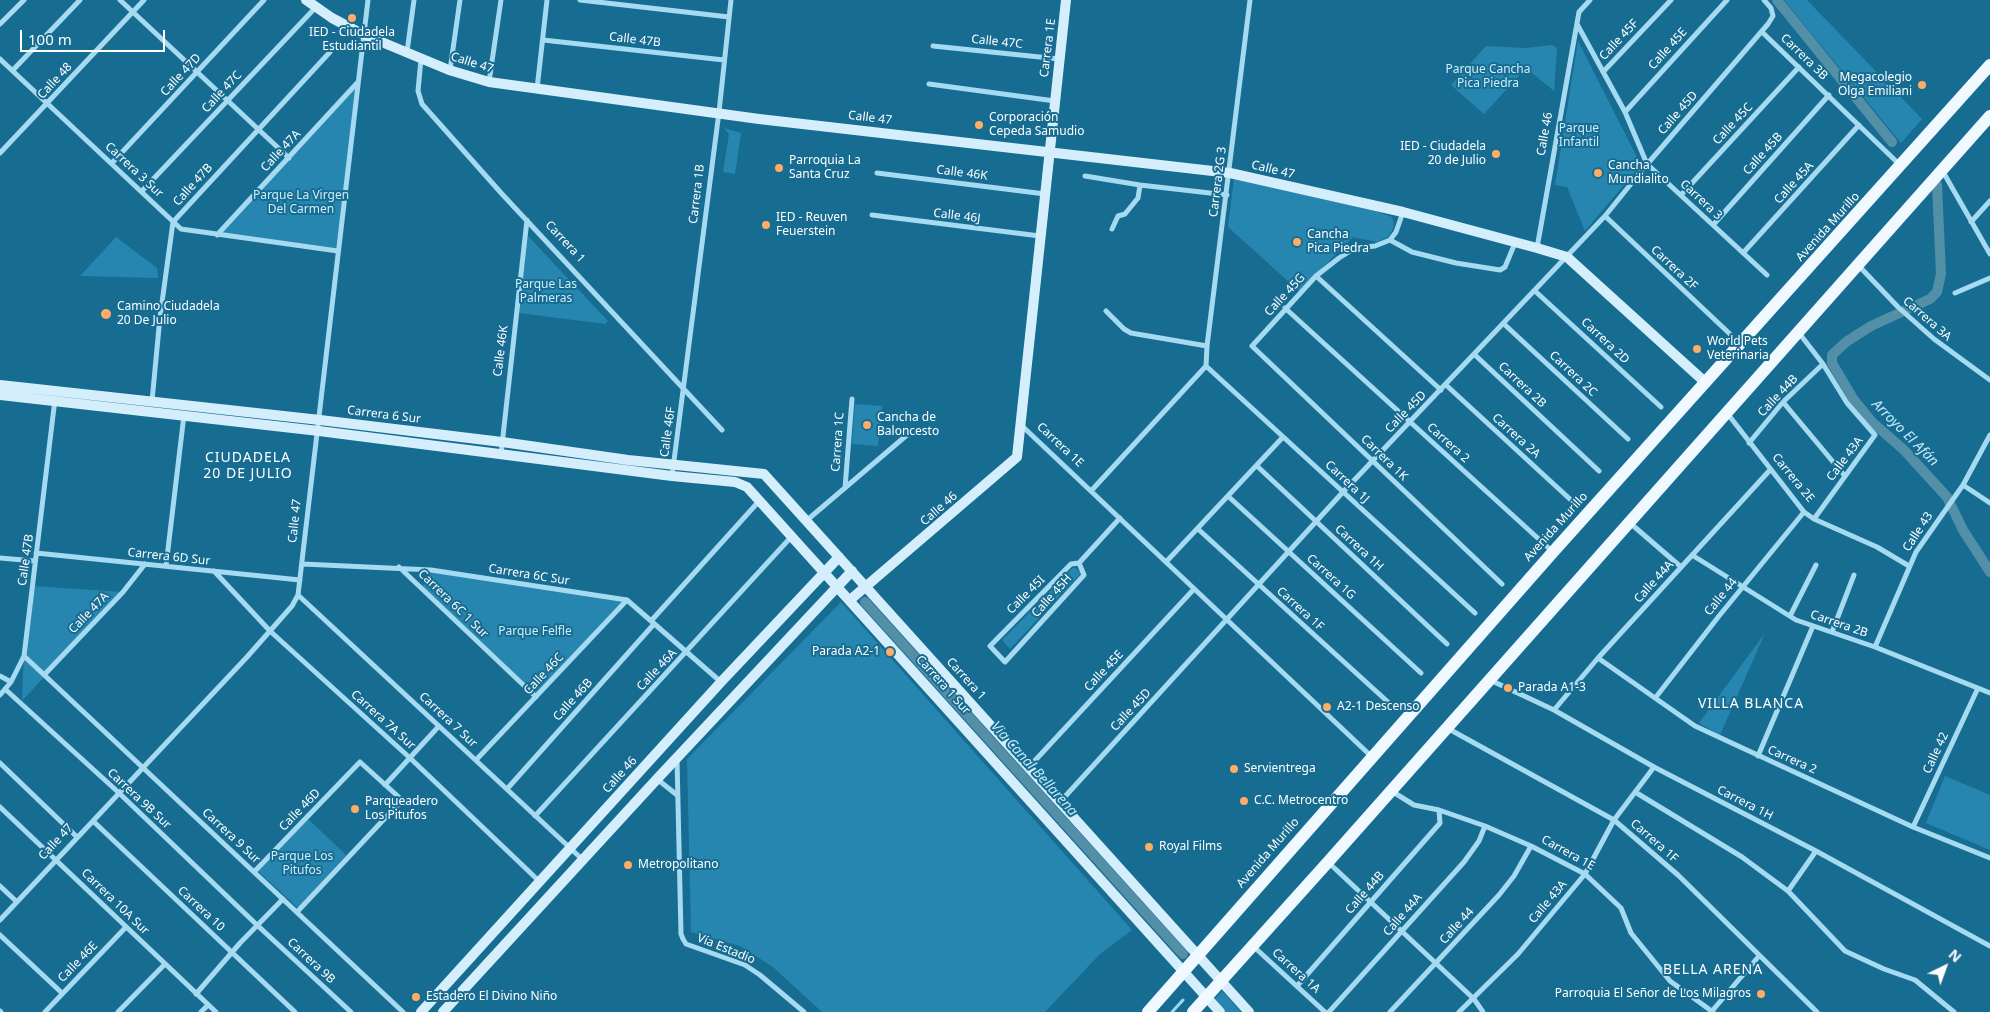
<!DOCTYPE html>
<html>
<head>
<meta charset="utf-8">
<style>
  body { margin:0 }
  #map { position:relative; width:1990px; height:1012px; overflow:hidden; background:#176c92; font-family:"Noto Sans",sans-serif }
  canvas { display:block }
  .north { position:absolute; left:1920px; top:942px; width:50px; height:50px; -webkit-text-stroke:4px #176c92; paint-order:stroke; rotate:42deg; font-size:14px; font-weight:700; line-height:20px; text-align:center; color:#fff }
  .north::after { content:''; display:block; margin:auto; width:18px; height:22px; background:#fff; clip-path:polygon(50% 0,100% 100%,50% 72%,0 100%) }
  .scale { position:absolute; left:20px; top:30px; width:145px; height:22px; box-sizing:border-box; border:2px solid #fff; border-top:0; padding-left:6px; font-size:15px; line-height:18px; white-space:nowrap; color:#fff; -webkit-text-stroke:4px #176c92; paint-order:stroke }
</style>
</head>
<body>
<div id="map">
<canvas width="1990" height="1012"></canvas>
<div class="north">N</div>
<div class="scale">100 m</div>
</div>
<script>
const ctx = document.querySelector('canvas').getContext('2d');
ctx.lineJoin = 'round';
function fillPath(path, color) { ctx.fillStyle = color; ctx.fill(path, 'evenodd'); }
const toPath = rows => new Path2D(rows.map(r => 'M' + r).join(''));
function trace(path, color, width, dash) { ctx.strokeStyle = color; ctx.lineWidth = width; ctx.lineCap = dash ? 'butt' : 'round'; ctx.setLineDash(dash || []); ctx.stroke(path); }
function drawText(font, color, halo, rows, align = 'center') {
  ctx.font = font + ' "Noto Sans",sans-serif'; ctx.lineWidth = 4; ctx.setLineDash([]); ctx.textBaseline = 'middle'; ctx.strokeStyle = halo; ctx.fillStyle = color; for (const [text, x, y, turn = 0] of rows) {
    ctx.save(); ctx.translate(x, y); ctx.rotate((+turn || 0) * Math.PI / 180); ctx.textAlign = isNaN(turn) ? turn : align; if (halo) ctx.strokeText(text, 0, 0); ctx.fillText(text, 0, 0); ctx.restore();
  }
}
fillPath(toPath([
  [1784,0,1807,0,1922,119,1901,143],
  [1578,41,1641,165,1585,231,1567,187,1555,185],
  [1552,45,1557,48,1554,91,1526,68,1484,114,1451,85,1486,46,1526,48],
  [358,82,336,248,219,233],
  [724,128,741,133,735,174,723,172,729,134],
  [1234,178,1375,211,1392,217,1394,223,1393,229,1388,237,1377,242,1353,237,1299,291,1228,227],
  [528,236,608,321,605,324,519,313],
  [116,237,157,268,158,278,80,276],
  [855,404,882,406,878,446,852,444],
  [1074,567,1081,573,1010,649,1002,640],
  [431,572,624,601,537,695,422,587],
  [32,586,122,592,22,701,23,671],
  [841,602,1132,930,1100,954,1045,1012,822,1012,773,967,740,946,691,932,687,759],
  [1765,633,1720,735,1699,723],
  [1945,776,1990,795,1990,850,1926,823],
  [308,819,346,855,298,908,258,871],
  [1222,991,1241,1012,1226,1012,1215,999]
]), '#2786af');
trace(toPath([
  [1172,1012,1183,1000]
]), '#99d9f3', 3);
trace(toPath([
  [1777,0,1892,142],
  [1937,185,1941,274,1937,292,1930,299,1871,326,1846,342,1832,355,1832,363,1854,400,1872,422,1904,450,1947,497,1963,530,1990,572],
  [865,602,1183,954]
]), '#548fa8', 10);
trace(toPath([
  [120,0,289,158],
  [580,0,729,17],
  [0,24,24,0],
  [1577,24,1625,112,1647,164,1767,275],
  [1762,32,1900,165],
  [543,40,724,60],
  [933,46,1059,59],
  [407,52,414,0],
  [0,59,181,229,338,251],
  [421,59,418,91,422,104,502,194,722,430],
  [13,70,80,0],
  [450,70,460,0],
  [1603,72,1671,0],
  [489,82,501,0],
  [929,84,1055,101],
  [537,89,547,0],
  [1625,112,1727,0],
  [0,153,144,0],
  [112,163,264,0],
  [1942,170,1990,254],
  [877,173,1045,194],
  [1085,176,1140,185,1227,195],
  [142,191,316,7],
  [1681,195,1799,67],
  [1403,212,1396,232,1390,240,1375,246,1355,248,1339,258,1316,276,1252,346,1502,584],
  [872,215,1040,236],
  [1605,216,1731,335],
  [1971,222,1990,201],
  [1713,225,1829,95],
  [1112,229,1118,216,1125,214,1138,198,1140,185],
  [217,235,358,82],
  [1390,240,1412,252,1456,263,1500,270,1505,267,1515,243],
  [1537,248,1579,12,1590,0],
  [1743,253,1859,125],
  [1858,265,1898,307,1934,339,1990,380],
  [1316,276,1441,390],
  [1535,291,1661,407],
  [1955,293,1990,278],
  [1285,308,1553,552],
  [1106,311,1124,329,1131,333,1207,346],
  [1504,324,1628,439],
  [1799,333,1823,364,1847,403,1875,435,1814,519],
  [1475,355,1599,471],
  [1206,366,1207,346,1250,0],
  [1206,366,1475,613],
  [1446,385,1572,501],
  [152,401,160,317,173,222,330,52],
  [1783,402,1844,475],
  [1727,413,1804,512,1814,519,1877,547,1909,566],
  [1021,425,1371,756],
  [1749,443,1783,402,1823,364],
  [501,454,527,220],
  [1257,466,1447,644],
  [672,476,719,112,731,0],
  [1963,485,1990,503],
  [845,488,852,399],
  [1091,491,1206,366],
  [1229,497,1421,673],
  [806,521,907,435],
  [1630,523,1681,567],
  [1198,529,1389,703],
  [36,553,300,580],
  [1692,555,1796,620,1875,647,1990,693],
  [0,558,35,561],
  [1166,562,1283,437],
  [1079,563,1084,575,1005,662,990,646,1071,564,1079,563],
  [1079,563,1120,518],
  [303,564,431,570,627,600,721,682],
  [166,566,184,415],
  [399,567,536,697],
  [214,571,270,631,410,758,540,882],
  [298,595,583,860],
  [1790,616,1816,565],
  [651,621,760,500],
  [1832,632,1854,575],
  [1875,647,1916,552,1963,485,1990,435],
  [24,656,403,1012],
  [1598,658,1695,726,1913,827,1990,858],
  [45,674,123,592,145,564],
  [0,676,11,682],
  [1490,680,1554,710,1654,767,1816,851,1990,946],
  [5,689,118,792,257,925,351,1012],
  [0,695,11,682,24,656,55,399],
  [1656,697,1719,616,1804,512],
  [1554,710,1598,658,1770,470],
  [1447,728,1614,820,1678,875,1817,1012],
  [1758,756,1813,626],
  [677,759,681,934,683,939,686,944,745,965,760,975,804,1012],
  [476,760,627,600],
  [0,763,77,837],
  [1029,767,1194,589],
  [657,779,677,795],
  [385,785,439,726],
  [507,789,654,624],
  [1393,792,1414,805,1439,810,1485,826,1531,846,1585,874,1621,908,1631,933,1670,981,1713,1012],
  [1635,792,1742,857,1788,891,1845,951,1884,969,1915,980,1954,1012],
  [1060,802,1343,492,1605,216,1643,169,1768,24,1773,16,1771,8,1764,0],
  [0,807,216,1012],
  [535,816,792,536],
  [93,821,295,1012],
  [1913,827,1978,688],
  [1329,863,1474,999,1483,1012],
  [254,872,360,762,402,800,297,912],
  [0,886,17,902],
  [1788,891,1816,851],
  [0,920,247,657,292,606,298,595,368,0],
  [0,935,62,993],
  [1253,946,1325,1012],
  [1297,986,1440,823,1439,810],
  [196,994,240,943,283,899],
  [0,1011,1,1012],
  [1712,1011,1759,956],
  [45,1012,126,927],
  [118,1012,165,964],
  [201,1012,208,1005],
  [1329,1012,1464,862,1479,841,1485,826],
  [1390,1012,1499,895,1514,876,1531,846],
  [1459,1012,1518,954,1585,874,1614,820,1654,767]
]), '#a6daf0', 5);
trace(toPath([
  [306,0,332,18,360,33,449,70,489,82,759,119,1230,173,1403,212,1537,248,1567,257,1706,383],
  [0,385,320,420,502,442,628,460,764,474,1249,1012],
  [0,395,319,431,672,476,735,482,747,487,1220,1012],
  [850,600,1017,457,1066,0],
  [421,1012,721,682,839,557],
  [443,1012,657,779,852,571]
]), '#d4effb', 10);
trace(toPath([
  [1148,1012,1553,552,1990,65],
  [1193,1012,1328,862,1990,116]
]), '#eff9ff', 12);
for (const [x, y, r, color] of [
  [352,18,5,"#ffac65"],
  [1922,85,5,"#ffac65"],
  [979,125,5,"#ffac65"],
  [1496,154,5,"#ffac65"],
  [779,168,5,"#ffac65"],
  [1598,173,5,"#ffac65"],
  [766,225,5,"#ffac65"],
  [1297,242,5,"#ffac65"],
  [106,314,6,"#ffac65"],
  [1697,349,5,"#ffac65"],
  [867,425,5,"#ffac65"],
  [890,652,5,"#ffac65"],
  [1508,688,5,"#ffac65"],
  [1327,707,5,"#ffac65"],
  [1234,769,5,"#ffac65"],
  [1244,801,5,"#ffac65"],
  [355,809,5,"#ffac65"],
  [1149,847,5,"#ffac65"],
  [628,865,5,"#ffac65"],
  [1761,994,5,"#ffac65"],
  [416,997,5,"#ffac65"]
]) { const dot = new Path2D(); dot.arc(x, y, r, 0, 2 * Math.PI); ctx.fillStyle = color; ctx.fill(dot); trace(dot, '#176c92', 2); }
drawText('12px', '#fff', '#176c92', [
  ["IED - Ciudadela",352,33,"center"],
  ["Estudiantil",352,47,"center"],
  ["Megacolegio",1912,78,"right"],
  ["Olga Emiliani",1912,92,"right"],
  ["Corporación",989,118],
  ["Cepeda Samudio",989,132],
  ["IED - Ciudadela",1486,147,"right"],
  ["20 de Julio",1486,161,"right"],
  ["Parroquia La",789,161],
  ["Santa Cruz",789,175],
  ["Cancha",1608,166],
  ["Mundialito",1608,180],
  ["IED - Reuven",776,218],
  ["Feuerstein",776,232],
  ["Cancha",1307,235],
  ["Pica Piedra",1307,249],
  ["Camino Ciudadela",117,307],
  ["20 De Julio",117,321],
  ["World Pets",1707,342],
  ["Veterinaria",1707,356],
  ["Cancha de",877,418],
  ["Baloncesto",877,432],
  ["Parada A2-1",880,652,"right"],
  ["Parada A1-3",1518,688],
  ["A2-1 Descenso",1337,707],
  ["Servientrega",1244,769],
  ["C.C. Metrocentro",1254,801],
  ["Parqueadero",365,802],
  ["Los Pitufos",365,816],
  ["Royal Films",1159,847],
  ["Metropolitano",638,865],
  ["Parroquia El Señor de Los Milagros",1751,994,"right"],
  ["Estadero El Divino Niño",426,997]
], 'left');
drawText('12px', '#fff', '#176c92', [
  ["Calle 47B",635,40,7],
  ["Calle 45F",1619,40,-47],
  ["Calle 47C",997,42,6],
  ["Carrera 1E",1048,48,-83],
  ["Calle 45E",1668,49,-48],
  ["Carrera 3B",1804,57,44],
  ["Calle 47",472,63,17],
  ["Calle 47D",181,75,-47],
  ["Calle 48",55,81,-47],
  ["Calle 47C",222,92,-47],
  ["Calle 45D",1678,113,-49],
  ["Calle 47",870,118,7],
  ["Calle 45C",1733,124,-47],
  ["Calle 46",1545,134,-80],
  ["Calle 47A",281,151,-47],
  ["Calle 45B",1763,154,-48],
  ["Carrera 3 Sur",134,170,43],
  ["Calle 47",1273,170,13],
  ["Calle 46K",962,173,7],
  ["Carrera 2G 3",1218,182,-83],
  ["Calle 45A",1794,183,-48],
  ["Calle 47B",193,185,-48],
  ["Carrera 1B",697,194,-83],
  ["Carrera 3",1701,200,43],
  ["Calle 46J",957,216,7],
  ["Avenida Murillo",1828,227,-48],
  ["Carrera 1",565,242,47],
  ["Carrera 2F",1674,268,43],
  ["Calle 45G",1285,295,-47],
  ["Carrera 3A",1927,319,41],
  ["Carrera 2D",1605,341,43],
  ["Calle 46K",501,351,-83],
  ["Carrera 2C",1573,374,43],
  ["Carrera 2B",1522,385,43],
  ["Calle 44B",1778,396,-47],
  ["Calle 45D",1406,412,-46],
  ["Carrera 6 Sur",384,415,7],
  ["Calle 46F",668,432,-82],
  ["Carrera 2A",1516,436,42],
  ["Carrera 1C",838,442,-86],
  ["Carrera 2",1448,443,42],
  ["Carrera 1E",1060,445,43],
  ["Carrera 1K",1384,458,44],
  ["Calle 43A",1845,459,-53],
  ["Carrera 2E",1793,478,51],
  ["Carrera 1J",1347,482,43],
  ["Calle 46",939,509,-41],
  ["Calle 47",295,521,-84],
  ["Avenida Murillo",1556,527,-48],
  ["Calle 43",1918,532,-57],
  ["Carrera 1H",1359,548,43],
  ["Carrera 6D Sur",169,557,6],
  ["Calle 47B",26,560,-82],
  ["Carrera 6C Sur",529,575,9],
  ["Carrera 1G",1331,577,42],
  ["Calle 44A",1654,582,-48],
  ["Calle 45I",1026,595,-45],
  ["Calle 45H",1052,596,-48],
  ["Calle 44",1721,597,-51],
  ["Carrera 6C 1 Sur",453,604,44],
  ["Carrera 1F",1300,609,42],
  ["Calle 47A",89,613,-46],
  ["Carrera 2B",1839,624,19],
  ["Calle 46A",657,670,-47],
  ["Calle 45E",1104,671,-47],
  ["Calle 46C",544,674,-47],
  ["Carrera 1",966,679,48],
  ["Carrera 1 Sur",943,685,48],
  ["Calle 46B",573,700,-48],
  ["Calle 45D",1131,710,-47],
  ["Carrera 7A Sur",383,720,42],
  ["Carrera 7 Sur",448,720,43],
  ["Calle 42",1936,753,-65],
  ["Carrera 2",1792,760,24],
  ["Calle 46",620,775,-48],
  ["Carrera 9B Sur",139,799,43],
  ["Carrera 1H",1745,803,27],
  ["Calle 46D",300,810,-46],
  ["Carrera 9 Sur",231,836,43],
  ["Carrera 1F",1654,841,41],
  ["Calle 47",56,842,-47],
  ["Avenida Murillo",1268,853,-49],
  ["Carrera 1E",1568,853,29],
  ["Calle 44B",1365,893,-49],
  ["Carrera 10A Sur",115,902,44],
  ["Calle 43A",1548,902,-50],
  ["Carrera 10",201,909,43],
  ["Calle 44A",1403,915,-49],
  ["Calle 44",1457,926,-48],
  ["Vía Estadio",726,949,22],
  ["Carrera 9B",311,961,43],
  ["Calle 46E",78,962,-46],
  ["Carrera 1A",1296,971,42]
]);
drawText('12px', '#cdeefb', '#176c92', [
  ["Parque Cancha",1488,70],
  ["Pica Piedra",1488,84],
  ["Parque",1579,129],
  ["Infantil",1579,143],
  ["Parque La Virgen",301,196],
  ["Del Carmen",301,210],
  ["Parque Las",546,285],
  ["Palmeras",546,299],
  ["Parque Felfle",535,632],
  ["Parque Los",302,857],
  ["Pitufos",302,871]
]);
drawText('italic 14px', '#c1e9f9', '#176c92', [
  ["Arroyo El Afán",1905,433,45],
  ["Via Canal Bellarena",1034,769,48]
]);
ctx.letterSpacing = '1px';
drawText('14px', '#fff', '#176c92', [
  ["CIUDADELA",248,458],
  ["20 DE JULIO",248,474],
  ["VILLA BLANCA",1751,704],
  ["BELLA ARENA",1713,970]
]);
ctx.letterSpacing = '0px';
</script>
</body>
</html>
